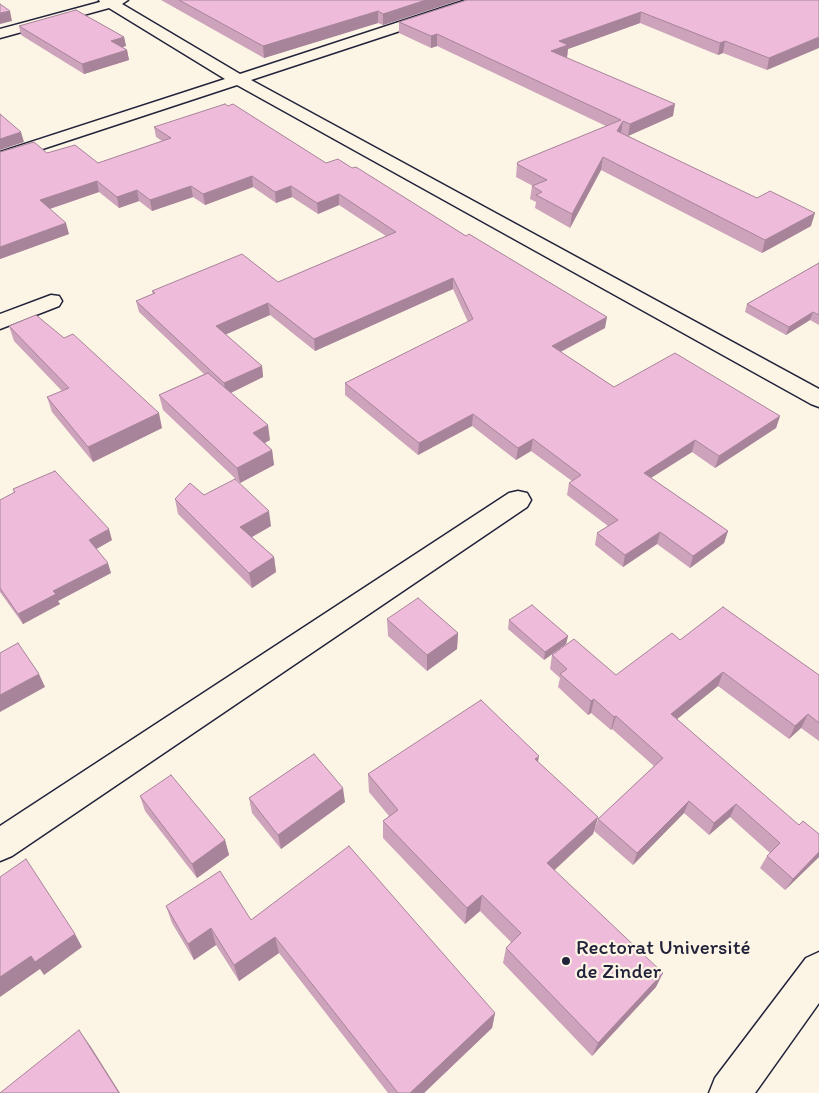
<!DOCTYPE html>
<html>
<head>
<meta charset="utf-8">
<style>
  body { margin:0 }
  canvas { display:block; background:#fcf5e5 }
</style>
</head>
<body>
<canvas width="819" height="1093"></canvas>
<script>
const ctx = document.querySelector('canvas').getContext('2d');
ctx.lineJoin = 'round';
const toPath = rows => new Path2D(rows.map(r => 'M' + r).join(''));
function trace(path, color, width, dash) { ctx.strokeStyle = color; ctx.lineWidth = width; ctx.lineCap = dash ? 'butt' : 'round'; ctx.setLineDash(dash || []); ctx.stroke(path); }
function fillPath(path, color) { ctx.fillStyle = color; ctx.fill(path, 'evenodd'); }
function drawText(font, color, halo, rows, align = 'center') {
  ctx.font = font + ' Itim,sans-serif'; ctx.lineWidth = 4.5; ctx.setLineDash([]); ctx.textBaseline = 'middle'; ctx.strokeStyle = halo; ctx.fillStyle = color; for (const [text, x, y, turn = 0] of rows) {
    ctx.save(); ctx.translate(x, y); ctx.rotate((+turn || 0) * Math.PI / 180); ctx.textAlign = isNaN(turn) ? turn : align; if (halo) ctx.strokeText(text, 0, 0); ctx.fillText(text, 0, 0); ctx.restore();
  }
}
const minor = toPath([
  [99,0,128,0,122,4,240,74,466,0,487,0,485,3,251,80,819,389,819,407,811,404,237,85,0,163,0,152,225,79,109,8,0,38,0,29,100,2,99,0],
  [51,295,59,296,62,301,59,306,0,329,0,314,51,295],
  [518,491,527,493,531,500,527,507,12,856,0,861,0,826,509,493,518,491],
  [819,952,819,1003,755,1093,709,1093,715,1078,806,958,819,952]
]);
trace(minor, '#22223b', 3);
fillPath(minor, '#fcf5e5');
fillPath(toPath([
  [161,0,460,0,383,25,378,23,264,58],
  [819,0,767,70,723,53,718,55,640,23,568,49,567,57,566,57,673,116,628,136,811,226,762,253,601,170,570,228,535,208,536,202,530,199,532,186,533,186,516,177,517,164,606,126,437,46,431,48,399,33,399,22],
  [19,26,124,37,126,46,122,47,127,50,129,60,84,74,21,35],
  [154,127,326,163,605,328,561,352,614,387,780,416,776,428,715,468,692,452,651,478,728,531,724,543,690,568,657,544,623,567,595,545,597,533,608,526,567,495,569,483,572,481,531,451,516,460,472,426,418,455,345,395,345,383,468,322,453,289,315,351,270,315,225,334,262,366,263,377,231,393,270,440,265,443,272,450,274,465,240,483,163,410,159,395,204,374,139,312,136,301,153,294,152,291,278,282,386,236,339,205,318,214,292,197,276,203,253,187,205,205,193,197,152,211,139,201,119,208,99,192,50,209,69,234,0,259,0,152,47,153,98,163,162,141,156,137],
  [819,263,819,325,810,320,786,335,745,312,747,304],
  [9,326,162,428,93,462,52,412,47,397,62,391,14,341],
  [13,489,112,540,96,549,111,573,58,601,60,604,23,624,0,592,0,500,14,493],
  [204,495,271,526,252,537,274,557,276,572,252,588,178,514,175,499],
  [387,619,458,633,457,649,427,671,388,636],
  [509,620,568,636,566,644,544,660,508,629],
  [680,640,819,675,819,741,801,728,789,739,718,686,677,719,819,857,785,890,760,868,767,856,770,853,730,817,709,835,684,813,633,865,594,831,598,819,654,766,612,729,611,730,591,713,588,715,558,687,560,678,550,669,552,655,616,675],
  [538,762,598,817,593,834,554,870,656,987,592,1056,503,963,506,948,511,942,480,911,465,924,383,838,383,821,389,816,369,792,368,774],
  [140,796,225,840,229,855,197,878,145,811],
  [249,798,345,802,281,849,252,813],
  [166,906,251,920,495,1013,492,1028,424,1093,388,1093,279,953,239,981,216,945,194,960,172,923]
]), '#cda2bb');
fillPath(toPath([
  [426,0,460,0,383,25,383,14],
  [10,11,12,21,0,24,0,13],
  [378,11,378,23,264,58,263,46],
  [641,12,640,23,568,49,567,57,550,63,551,51,559,41],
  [437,34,437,46,431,48,431,36],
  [124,37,126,46,113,50,111,41],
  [819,37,819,48,767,70,769,58],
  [725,41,723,53,718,55,720,43],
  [127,50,129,60,84,74,82,64],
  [675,104,673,116,628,136,630,124],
  [623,121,621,133,617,131],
  [21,132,24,142,0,150,0,139],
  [603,157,601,170,570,228,572,214],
  [252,176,253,187,205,205,203,194],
  [97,181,99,192,43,211,40,200],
  [191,186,193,197,152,211,150,200],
  [291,186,292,197,276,203,275,192],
  [137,190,139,201,119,208,117,197],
  [339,194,339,205,318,214,317,203],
  [815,213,811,226,762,253,765,240],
  [66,223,69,234,0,259,0,247],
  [453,278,453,289,315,351,314,339],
  [268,303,270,315,218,338,216,326],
  [813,312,810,320,786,335,789,327],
  [607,317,605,328,550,357,552,346],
  [262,366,263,377,226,395,224,383],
  [159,413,162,428,93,462,88,447],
  [473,414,472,426,418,455,419,443],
  [780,416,776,428,715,468,719,456],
  [268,425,270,440,255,448,253,433],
  [533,439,531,451,516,460,518,448],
  [695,440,692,452,641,484,644,473],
  [272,450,274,465,240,483,237,468],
  [269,511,271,526,243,542,240,527],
  [109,529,112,540,93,551,89,540],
  [728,531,724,543,690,568,693,556],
  [660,532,657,544,623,567,625,555],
  [274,557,276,572,252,588,249,573],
  [108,563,111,573,58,601,60,604,23,624,18,614,53,591],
  [458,633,457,649,427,671,427,655],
  [568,636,566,644,544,660,545,652],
  [723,672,718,686,666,728,671,714],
  [39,674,45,687,0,712,0,695],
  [594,699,591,713,588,715,591,701],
  [808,714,801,728,789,739,795,726],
  [616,716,612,729,611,730,614,717],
  [539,756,536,774,535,759],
  [343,788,345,802,281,849,278,835],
  [689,801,684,813,633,865,637,853],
  [736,804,730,817,709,835,714,823],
  [598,817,593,834,544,880,547,863],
  [225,840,229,855,197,878,192,864],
  [819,852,819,857,785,890,793,879],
  [482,895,480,911,465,924,467,908],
  [211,928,216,945,194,960,188,944],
  [75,934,82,947,44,975,40,969,0,997,0,977,31,956],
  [275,937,279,953,239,981,234,965],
  [663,973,656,987,592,1056,598,1043],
  [495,1013,492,1028,424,1093,410,1093],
  [79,1030,91,1047,120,1093,119,1093]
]), '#a78499');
const building = toPath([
  [179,0,426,0,383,14,378,11,263,46,179,0],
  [467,0,819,0,819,37,769,58,725,41,720,43,641,12,559,41,568,45,551,51,675,104,630,124,623,121,617,131,757,198,770,191,815,213,765,240,603,157,572,214,536,195,542,192,532,186,547,180,517,164,518,162,621,120,437,34,431,36,399,22,467,0],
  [0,4,10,11,0,13,0,4],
  [76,10,124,37,111,41,127,50,82,64,19,26,76,10],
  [225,104,228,106,233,104,326,163,338,159,352,168,356,167,466,236,469,234,607,317,552,346,614,387,675,353,780,416,719,456,695,440,644,473,728,531,693,556,660,532,625,555,597,533,618,520,569,483,581,475,533,439,518,448,473,414,419,443,345,383,473,319,453,278,314,339,268,303,216,326,262,366,224,383,136,301,155,293,152,291,242,254,278,282,396,232,339,194,317,203,291,186,275,192,252,176,203,194,191,186,150,200,137,190,117,197,97,181,40,200,66,223,0,247,0,152,34,142,47,153,75,145,98,163,171,138,154,127,225,104],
  [0,114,21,132,0,139,0,114],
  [819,263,819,315,813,312,789,327,747,304,819,263],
  [36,315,64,338,73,334,159,413,88,447,47,397,69,388,9,326,36,315],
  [208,373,268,425,253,433,272,450,237,468,159,395,208,373],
  [55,471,109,529,89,540,108,563,53,591,56,594,18,614,0,588,0,500,15,492,13,489,55,471],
  [235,479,269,511,240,527,274,557,249,573,175,499,190,483,204,495,235,479],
  [418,598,458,633,427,655,387,619,418,598],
  [532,605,568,636,545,652,509,620,532,605],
  [723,607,819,675,819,723,808,714,795,726,723,672,671,714,799,825,803,821,819,834,819,852,793,879,767,856,780,843,736,804,714,823,689,801,637,853,598,819,663,758,616,716,614,717,594,699,591,701,560,674,567,669,552,655,574,639,616,675,672,633,680,640,723,607],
  [18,643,39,674,0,695,0,653,18,643],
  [481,700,539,756,535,759,598,817,547,863,663,973,598,1043,506,948,521,933,482,895,467,908,383,821,398,810,368,774,481,700],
  [314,754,343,788,278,835,249,798,314,754],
  [171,775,225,840,192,864,140,796,171,775],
  [349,846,495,1013,410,1093,398,1093,275,937,234,965,211,928,188,944,166,906,220,871,251,920,349,846],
  [26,859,75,934,35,962,31,956,0,977,0,877,26,859],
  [79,1030,119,1093,0,1093,79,1030]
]);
fillPath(building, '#eebcda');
trace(building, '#a78499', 1);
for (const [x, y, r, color] of [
  [566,961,5,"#22223b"]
]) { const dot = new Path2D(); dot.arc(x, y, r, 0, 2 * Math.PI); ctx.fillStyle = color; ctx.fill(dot); trace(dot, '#fcf5e5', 2); }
drawText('21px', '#22223b', '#fcf5e5', [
  ["Rectorat Université",576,949],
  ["de Zinder",576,973]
], 'left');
</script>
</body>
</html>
